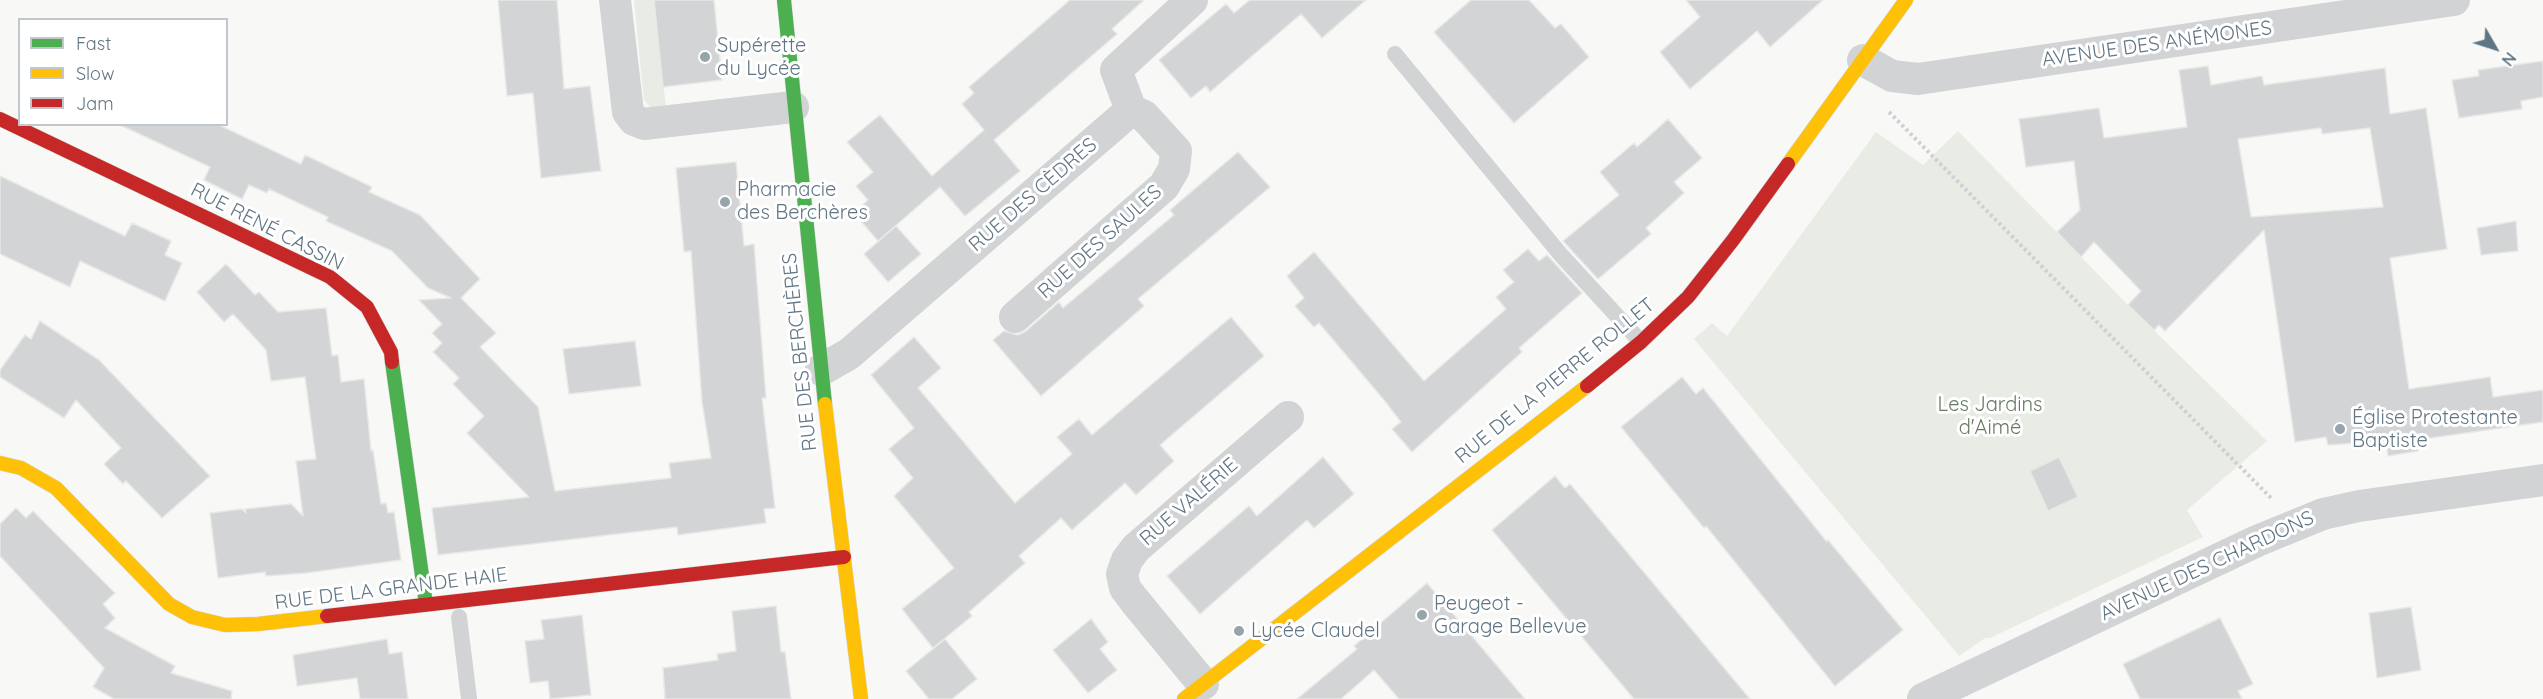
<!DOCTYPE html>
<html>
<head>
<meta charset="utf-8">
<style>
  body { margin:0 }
  #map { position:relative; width:2543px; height:699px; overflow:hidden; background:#f8f8f7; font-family:Quicksand,sans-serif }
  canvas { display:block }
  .legend { position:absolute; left:18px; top:18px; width:210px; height:108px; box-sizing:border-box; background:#fff; border:2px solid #c0c8ce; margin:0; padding:8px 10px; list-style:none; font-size:18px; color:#617684 }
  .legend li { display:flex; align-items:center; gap:12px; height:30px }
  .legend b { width:30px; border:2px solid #c0c8ce }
  .north { position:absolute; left:2465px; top:18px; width:60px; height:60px; -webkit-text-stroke:4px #fff; paint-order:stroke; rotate:129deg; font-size:16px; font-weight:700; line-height:24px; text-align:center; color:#617684 }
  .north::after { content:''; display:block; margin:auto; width:21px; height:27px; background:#617684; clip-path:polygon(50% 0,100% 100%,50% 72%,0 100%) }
</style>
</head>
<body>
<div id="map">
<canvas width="2543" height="699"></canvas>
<ul class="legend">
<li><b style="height:8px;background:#4caf50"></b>Fast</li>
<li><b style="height:8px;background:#ffc107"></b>Slow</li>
<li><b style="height:8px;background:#c62828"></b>Jam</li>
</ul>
<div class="north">N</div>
</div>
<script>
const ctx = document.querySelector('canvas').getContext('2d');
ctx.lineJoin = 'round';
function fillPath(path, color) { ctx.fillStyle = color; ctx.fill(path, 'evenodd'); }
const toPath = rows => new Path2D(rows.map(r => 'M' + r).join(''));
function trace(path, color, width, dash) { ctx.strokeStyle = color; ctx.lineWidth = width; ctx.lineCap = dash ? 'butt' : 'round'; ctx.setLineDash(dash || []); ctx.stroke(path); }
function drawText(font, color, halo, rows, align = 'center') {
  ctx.font = font + ' Quicksand,sans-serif'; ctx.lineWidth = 6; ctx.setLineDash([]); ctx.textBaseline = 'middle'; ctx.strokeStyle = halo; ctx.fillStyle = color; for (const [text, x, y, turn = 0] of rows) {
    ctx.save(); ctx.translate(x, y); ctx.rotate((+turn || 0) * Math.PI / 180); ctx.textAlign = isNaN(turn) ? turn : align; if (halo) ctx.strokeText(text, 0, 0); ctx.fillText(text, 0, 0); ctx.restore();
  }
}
fillPath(toPath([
  [634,0,654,0,666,108,651,108,644,100],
  [1958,131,2128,305,2267,441,2187,510,2203,537,1990,638,1985,638,1959,656,1694,339,1712,323,1727,336,1876,132,1923,165]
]), '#e8ece5');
const building = toPath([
  [498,0,557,0,564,89,590,86,601,171,541,178,533,93,507,96,498,0],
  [654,0,714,0,722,80,663,87,654,0],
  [1070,0,1144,0,1112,29,1117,34,994,140,1020,171,965,216,940,187,878,241,854,213,868,200,856,186,873,172,847,142,880,115,932,176,984,130,962,104,974,93,969,87,1070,0],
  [1250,0,1366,0,1322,38,1301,14,1210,92,1206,86,1191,98,1159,60,1226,4,1234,13,1250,0],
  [1471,0,1529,0,1555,28,1561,24,1589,57,1514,123,1434,32,1471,0],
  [1686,0,1823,0,1770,47,1757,31,1690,89,1660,52,1700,17,1686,0],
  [2543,61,2543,97,2521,101,2522,109,2459,118,2452,80,2479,76,2478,70,2543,61],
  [2208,66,2211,85,2262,76,2264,85,2385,68,2390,114,2426,108,2447,249,2390,258,2409,389,2490,377,2493,397,2543,390,2543,422,2417,440,2418,451,2388,456,2386,441,2328,445,2326,437,2295,442,2264,230,2165,331,2159,325,2154,330,2128,305,2141,291,2094,242,2081,257,2057,232,2080,210,2074,161,2026,167,2019,119,2099,108,2104,138,2187,127,2179,70,2208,66],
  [2321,128,2322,134,2370,128,2383,207,2251,217,2238,139,2321,128],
  [1668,119,1702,158,1674,182,1684,193,1646,228,1651,234,1598,279,1563,241,1619,195,1600,172,1634,143,1637,147,1668,119],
  [118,124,217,124,301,164,305,155,372,187,369,192,420,215,480,279,461,298,496,333,480,347,538,407,555,491,671,478,669,463,711,458,702,402,691,251,684,252,676,168,736,162,744,246,754,244,766,398,762,398,775,508,764,509,766,523,678,535,677,527,438,555,432,508,529,497,467,433,484,416,453,384,459,378,433,352,442,343,432,333,442,324,419,300,451,298,428,288,392,251,326,221,328,217,269,189,267,193,249,185,242,199,204,180,210,167,118,124],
  [1238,152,1270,187,1138,299,1144,306,1041,396,993,340,1004,331,1018,335,1026,331,1059,302,1063,308,1174,215,1170,210,1238,152],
  [0,176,125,236,132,223,171,241,165,255,182,263,165,301,80,261,70,287,0,254,0,176],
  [2516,221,2518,251,2481,255,2477,228,2516,221],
  [896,226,921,254,888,282,864,254,896,226],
  [1528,249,1539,261,1547,255,1582,293,1519,348,1522,352,1412,452,1392,429,1401,422,1384,400,1319,323,1314,327,1295,306,1304,298,1287,276,1314,252,1424,381,1506,309,1496,297,1514,282,1503,270,1528,249],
  [226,264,255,295,259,292,278,312,326,308,332,356,338,355,341,382,364,379,371,451,373,450,381,504,386,503,388,513,394,512,401,560,306,573,266,576,265,572,218,578,210,513,242,509,246,513,245,509,291,504,303,516,296,461,316,459,305,377,271,381,266,350,233,314,224,322,197,292,226,264],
  [1231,317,1264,356,1160,445,1174,461,1136,495,1125,483,1072,530,1061,518,1019,556,1025,563,969,612,972,616,933,648,902,609,954,568,894,496,913,478,889,449,914,428,871,375,914,337,941,368,918,388,1015,503,1072,454,1057,437,1079,419,1092,435,1231,317],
  [40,321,99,360,210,476,162,518,126,481,123,484,104,464,121,448,76,400,64,418,0,377,0,370,25,335,31,339,40,321],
  [635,341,641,386,569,394,563,349,635,341],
  [1682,377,1696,394,1703,388,1827,542,1828,540,1903,630,1835,686,1706,526,1704,528,1621,427,1682,377],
  [1323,457,1354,494,1314,528,1307,520,1200,614,1167,576,1249,506,1257,516,1323,457],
  [2059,457,2078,497,2048,511,2030,471,2059,457],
  [1555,476,1565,488,1570,484,1750,699,1634,699,1492,530,1555,476],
  [16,508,26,518,33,511,115,593,103,604,115,618,105,628,175,666,171,673,232,691,231,699,114,699,93,687,104,668,0,556,0,524,16,508],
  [1427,583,1525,699,1399,699,1374,670,1341,699,1297,699,1357,649,1354,646,1427,583],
  [776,606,781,652,785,652,791,699,665,699,663,668,718,660,717,654,736,651,732,611,776,606],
  [2411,607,2421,670,2377,678,2369,613,2411,607],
  [582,615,591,695,550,699,548,681,530,683,525,641,544,639,541,620,582,615],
  [2220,618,2253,684,2238,691,2242,699,2140,699,2123,664,2220,618],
  [1091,619,1108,642,1100,649,1117,670,1088,693,1053,650,1091,619],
  [387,639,389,654,402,652,408,699,360,699,357,678,297,686,293,655,387,639],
  [945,639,977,679,952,699,929,699,906,671,945,639]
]);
fillPath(building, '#d3d4d5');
trace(building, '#e8e8e7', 1.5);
const fast = toPath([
  [784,0,825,404],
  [392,362,426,604]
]);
const slow = toPath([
  [1788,164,1906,0],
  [825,404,861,699],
  [0,463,21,468,56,488,169,604,192,617,225,625,258,624,327,616],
  [1184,699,1587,386]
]);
const jam = toPath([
  [0,119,330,277,367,307,391,352,392,362],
  [1587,386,1641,342,1688,297,1733,240,1788,164],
  [327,616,844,557]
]);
trace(fast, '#d5d6d6', 15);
trace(slow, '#d5d6d6', 15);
trace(jam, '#d5d6d6', 15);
trace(toPath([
  [1889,112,2272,499]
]), '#ced0d1', 4, [3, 3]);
trace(toPath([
  [1395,54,1561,255,1641,342],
  [459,617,469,699]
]), '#d2d3d4', 16);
trace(toPath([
  [615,0,628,112,634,120,644,124,793,107],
  [1863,60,1892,76,1918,79,2454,0],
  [1015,317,1164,186,1174,169,1176,151,1144,116,1131,110],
  [821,370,849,354,1131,110,1116,70,1192,0],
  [1203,684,1134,600,1125,588,1122,574,1127,560,1136,548,1288,417],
  [1923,699,2257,541,2323,514,2359,506,2543,480]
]), '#d2d3d4', 32);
trace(fast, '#4caf50', 14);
trace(slow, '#ffc107', 14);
trace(jam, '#c62828', 14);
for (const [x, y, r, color] of [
  [705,57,6,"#96a4ac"],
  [725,202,6,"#96a4ac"],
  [2340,429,6,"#96a4ac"],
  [1422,615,6,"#96a4ac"],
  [1239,631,6,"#96a4ac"]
]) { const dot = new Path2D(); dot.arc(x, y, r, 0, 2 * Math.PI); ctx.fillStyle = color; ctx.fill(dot); trace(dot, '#fff', 2); }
drawText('20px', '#617684', '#fff', [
  ["AVENUE DES ANÉMONES",2157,44,-8],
  ["RUE DES CÈDRES",1033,195,-41],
  ["RUE RENÉ CASSIN",267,227,27],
  ["RUE DES SAULES",1100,242,-42],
  ["RUE DES BERCHÈRES",800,352,-96],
  ["RUE DE LA PIERRE ROLLET",1555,381,-39],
  ["RUE VALÉRIE",1189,502,-41],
  ["AVENUE DES CHARDONS",2207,566,-25],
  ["RUE DE LA GRANDE HAIE",391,589,-7]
]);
drawText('20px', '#617684', '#fff', [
  ["Supérette",717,46],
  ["du Lycée",717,69],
  ["Pharmacie",737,190],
  ["des Berchères",737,213],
  ["Église Protestante",2352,418],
  ["Baptiste",2352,441],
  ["Peugeot -",1434,604],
  ["Garage Bellevue",1434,627],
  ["Lycée Claudel",1251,631]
], 'left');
drawText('20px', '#677a61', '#fff', [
  ["Les Jardins",1990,405],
  ["d'Aimé",1990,428]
]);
</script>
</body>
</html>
